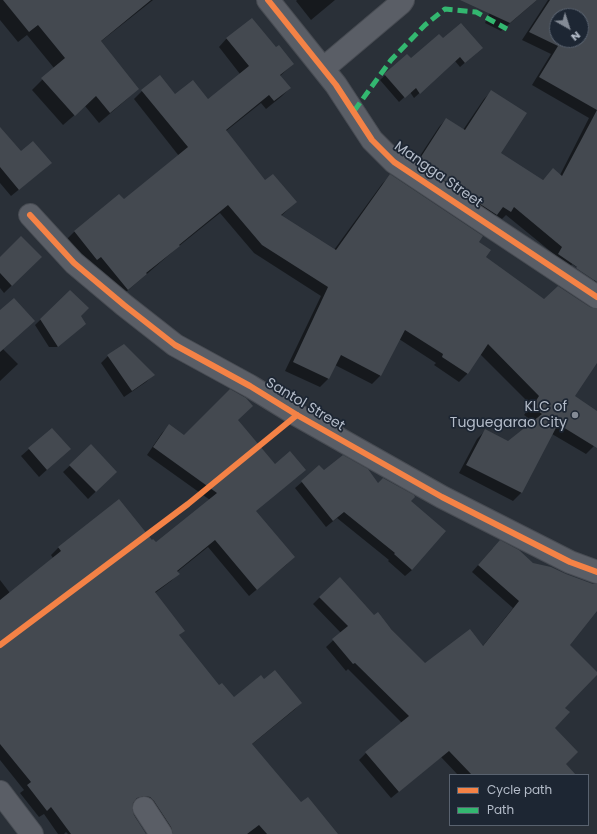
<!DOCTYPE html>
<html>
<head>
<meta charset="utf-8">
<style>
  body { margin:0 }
  #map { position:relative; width:597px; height:834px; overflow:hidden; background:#2a3038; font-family:Poppins,sans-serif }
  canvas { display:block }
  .legend { position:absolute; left:449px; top:774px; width:140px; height:52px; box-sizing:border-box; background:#1d2633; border:1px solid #59626f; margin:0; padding:5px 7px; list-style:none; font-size:12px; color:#b4bcc9 }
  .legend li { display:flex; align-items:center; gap:8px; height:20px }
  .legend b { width:20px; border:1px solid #59626f }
  .north { position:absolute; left:549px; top:8px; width:40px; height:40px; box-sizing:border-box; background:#1d2633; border:1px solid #59626f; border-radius:50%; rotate:141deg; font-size:11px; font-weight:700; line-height:16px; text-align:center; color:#b4bcc9 }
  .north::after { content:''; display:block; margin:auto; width:14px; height:18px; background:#848b96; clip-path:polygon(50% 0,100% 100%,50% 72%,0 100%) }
</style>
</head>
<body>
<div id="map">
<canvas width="597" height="834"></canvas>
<ul class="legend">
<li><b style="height:5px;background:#f48246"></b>Cycle path</li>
<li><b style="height:5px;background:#33b770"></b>Path</li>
</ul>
<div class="north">N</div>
</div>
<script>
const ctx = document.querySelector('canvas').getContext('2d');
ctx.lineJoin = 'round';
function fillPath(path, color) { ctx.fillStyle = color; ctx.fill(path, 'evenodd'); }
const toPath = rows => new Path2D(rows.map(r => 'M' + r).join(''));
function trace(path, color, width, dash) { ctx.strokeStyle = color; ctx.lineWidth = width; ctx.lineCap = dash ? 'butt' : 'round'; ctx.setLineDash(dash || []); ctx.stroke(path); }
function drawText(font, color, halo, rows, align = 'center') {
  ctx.font = font + ' Poppins,sans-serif'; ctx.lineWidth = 3.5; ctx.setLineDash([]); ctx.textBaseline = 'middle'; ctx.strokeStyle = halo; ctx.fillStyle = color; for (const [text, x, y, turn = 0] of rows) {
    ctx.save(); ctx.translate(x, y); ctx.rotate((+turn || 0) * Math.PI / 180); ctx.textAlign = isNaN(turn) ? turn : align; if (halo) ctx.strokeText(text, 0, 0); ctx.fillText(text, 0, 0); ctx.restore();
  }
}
fillPath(toPath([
  [0,0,153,0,100,42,138,89,127,99,99,123,85,106,63,125,32,90,54,68,27,35,18,42,0,20],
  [297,0,335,0,311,20,296,1],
  [487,0,537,0,501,31,485,23,493,6],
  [548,0,597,0,597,284,590,290,550,262,555,255,506,215,502,219,496,215,488,223,410,171,439,127,446,119,463,130,484,99,492,91,500,154,542,181,553,169,560,175,589,118,532,85,551,54,522,40],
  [557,16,581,16,581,40,557,40],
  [572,264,595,279,593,281,571,266],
  [227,38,276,49,293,64,280,76,290,88,282,96,266,109,261,103,226,131,265,182,296,202,281,216,334,250,382,184,390,176,478,243,485,257,544,300,597,310,597,361,574,396,597,412,597,435,594,446,586,454,552,434,521,493,513,501,459,473,477,439,485,431,508,443,534,422,524,415,531,405,480,354,467,374,459,382,434,365,436,363,399,339,380,376,372,384,335,365,328,379,320,387,285,371,321,296,254,253,220,213,179,246,170,254,119,298,89,268,66,240,74,232,119,195,124,201,179,156,134,99,142,91,208,100,240,74,219,47],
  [476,53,460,67,455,61,414,98,410,92,399,102,380,80,407,55,410,59],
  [0,128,20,152,43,170,11,196,0,183],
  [41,257,4,293,0,288,0,258],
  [70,291,80,316,79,329,57,347,49,347,35,325],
  [0,311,3,349,18,364,0,381],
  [108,356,153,375,146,382,124,397,101,363],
  [237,420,255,511,294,557,286,565,249,596,208,547,177,572,178,574,171,581,155,593,183,631,178,636,218,687,234,699,264,681,301,703,294,710,251,745,301,804,337,834,164,834,136,802,132,804,131,809,145,834,68,834,66,832,64,834,58,834,44,814,39,817,20,793,24,790,0,760,0,580,10,593,53,558,51,555,58,548,119,500,152,541,156,544,210,500,147,455,162,433,169,426,184,436],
  [52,429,62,456,39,477,21,456],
  [91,446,116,472,88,499,63,472],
  [324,471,378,484,410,502,412,570,405,576,388,561,389,560,337,518,326,527,295,488,302,482],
  [493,548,533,564,592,585,597,585,597,606,569,645,597,674,564,708,553,729,552,775,458,775,441,757,391,798,359,760,366,753,402,723,348,669,346,671,326,647,341,633,313,604,320,597,374,617,391,629,425,664,482,647,513,608,472,572]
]), '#0007');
fillPath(toPath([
  [3,0,151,0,101,41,139,89,110,113,96,96,75,116,41,78,65,58,38,25,29,32],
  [460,0,537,0,510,23],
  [550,0,597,0,597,282,576,268,577,267,558,254,562,247,514,207,511,212,503,207,497,215,417,163,446,118,465,130,491,90,527,113,501,153,543,180,553,168,562,176,597,110,539,77,558,46,529,32],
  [557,16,581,16,581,40,557,40],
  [252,18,276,47,279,45,294,64,280,75,291,88,274,101,269,95,226,130,265,180,273,174,297,202,281,215,336,250,390,174,483,236,479,242,491,250,486,257,544,299,558,286,590,307,597,309,597,363,575,396,597,411,597,448,558,424,522,493,466,465,485,429,508,441,542,414,532,407,539,396,488,344,468,374,442,357,443,354,405,330,381,376,341,355,329,379,293,362,328,287,262,245,228,205,179,245,180,246,146,273,147,274,128,290,101,257,97,260,74,231,119,194,124,199,188,147,141,90,160,75,175,94,193,80,208,99,249,66,226,38],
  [461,23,483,48,465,63,460,57,420,94,416,88,405,98,384,74,407,54,411,58,439,34,443,38],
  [0,127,21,151,33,141,52,163,19,190,0,167],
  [21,236,42,257,12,286,0,273,0,257],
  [70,290,89,308,81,316,86,324,58,347,40,319],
  [14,298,35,321,0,352,0,310],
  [124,344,155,375,132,391,107,355],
  [230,389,246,398,253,406,238,420,275,464,290,451,306,470,256,511,295,557,257,590,215,540,177,571,180,574,155,592,185,631,179,635,219,685,222,683,234,697,261,675,264,679,275,670,302,703,252,744,301,802,308,797,338,834,267,834,259,825,247,834,173,834,171,827,154,801,150,797,144,796,137,798,133,803,132,809,134,815,146,834,71,834,51,807,47,811,27,785,31,782,0,744,0,600,61,551,58,547,119,499,152,540,153,539,156,542,217,493,153,447,169,424,184,435],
  [52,428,71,449,47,470,28,448],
  [91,444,117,472,96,492,69,465],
  [343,455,368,469,378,483,383,478,414,495,415,497,411,501,446,531,412,570,394,554,395,553,344,512,333,521,301,481,319,465,324,470],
  [500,540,519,550,533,563,551,567,566,574,593,584,597,584,597,611,570,645,597,672,597,675,565,708,570,712,555,728,578,752,566,764,576,775,472,775,449,751,399,792,365,752,409,716,355,663,353,664,332,639,348,626,319,597,340,577,374,615,378,612,391,629,425,663,470,629,483,646,519,601,478,565]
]), '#444950');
const minor = toPath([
  [268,0,336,85,372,140,394,162,597,297],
  [324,68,401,3,403,0],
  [30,215,74,263,124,305,175,345,250,386,297,415,442,497,570,562,597,572],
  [144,808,161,834]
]);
const tertiary = toPath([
  [0,792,32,834]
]);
trace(minor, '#484c53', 24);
trace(tertiary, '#484c53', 24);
trace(minor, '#5a5e66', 22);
trace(tertiary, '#5a5e66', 22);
trace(toPath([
  [354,111,391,60,425,25,445,9,476,12,507,29]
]), '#33b770', 5, [10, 5]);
trace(toPath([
  [268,0,336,85,372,140,394,162,597,297],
  [30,215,74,263,124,305,175,345,250,386,297,415,442,497,570,562,597,572],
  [0,645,188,504,297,415]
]), '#f48246', 6);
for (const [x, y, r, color] of [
  [575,415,4,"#848b96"]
]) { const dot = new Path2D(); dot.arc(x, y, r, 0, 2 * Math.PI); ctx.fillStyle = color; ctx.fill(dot); trace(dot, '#1d2633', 1.5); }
drawText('14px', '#b4bcc9', '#1d2633', [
  ["Mangga Street",438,175,35],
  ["Santol Street",305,405,31]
]);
drawText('14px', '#b4bcc9', '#1d2633', [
  ["KLC of",567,407],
  ["Tuguegarao City",567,423]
], 'right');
</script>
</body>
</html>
